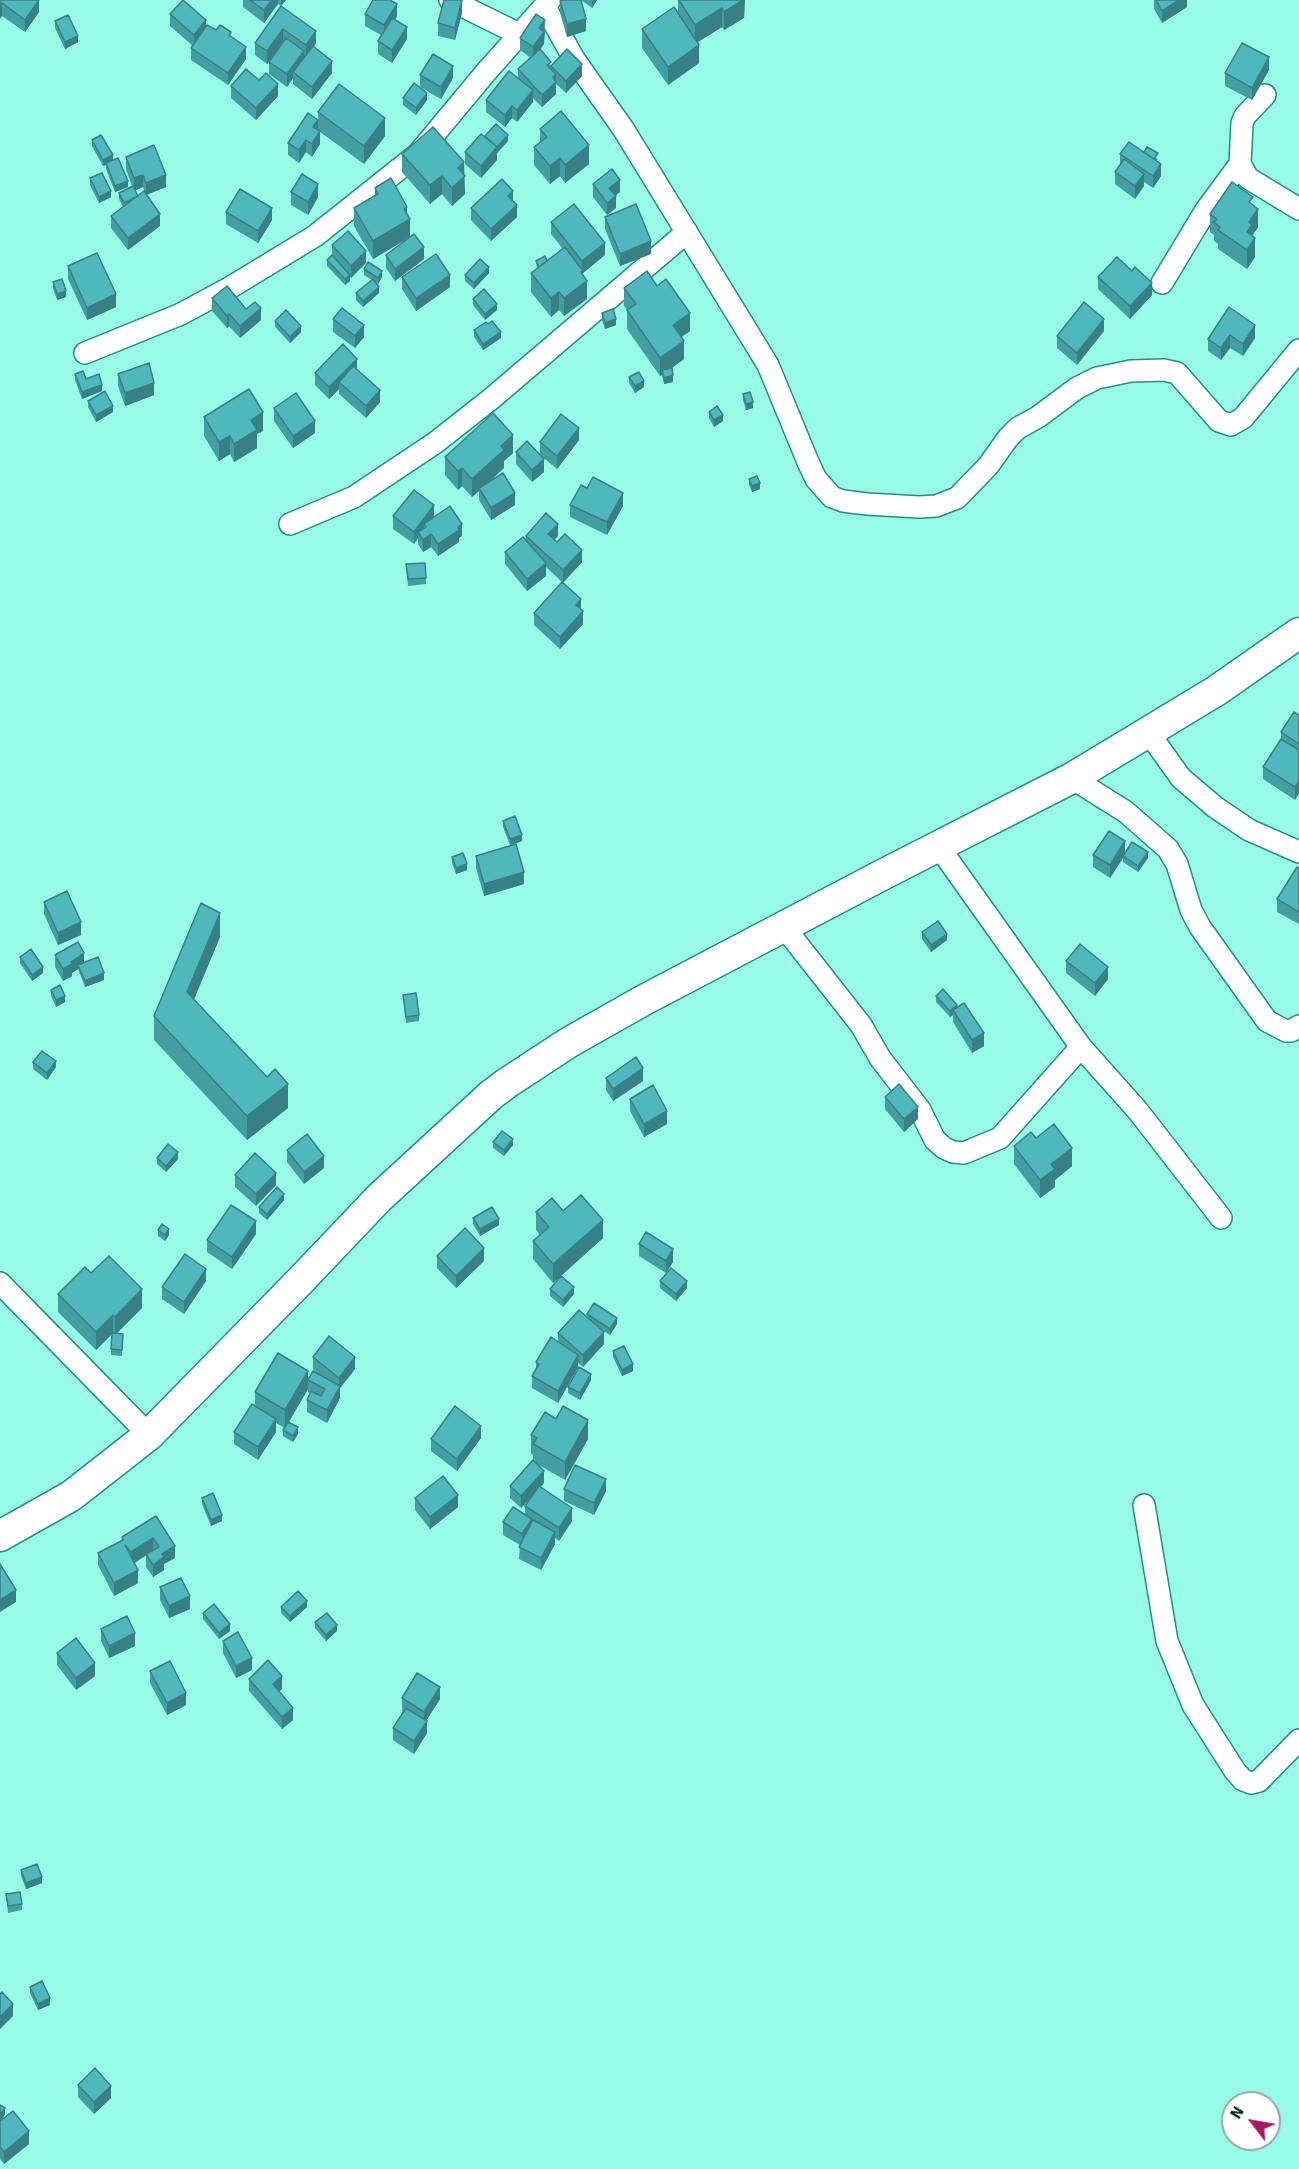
<!DOCTYPE html>
<html>
<head>
<meta charset="utf-8">
<style>
  body { margin:0 }
  #map { position:relative; width:1299px; height:2169px; overflow:hidden; background:#97fbe6; font-family:Signika,sans-serif }
  canvas { display:block }
  .north { position:absolute; left:1221px; top:2091px; width:60px; height:60px; box-sizing:border-box; background:#fff; border:2px solid #9aa7a5; border-radius:50%; rotate:301deg; font-size:16px; font-weight:700; line-height:24px; text-align:center; color:#02231e }
  .north::after { content:''; display:block; margin:auto; width:21px; height:27px; background:#a71a5c; clip-path:polygon(50% 0,100% 100%,50% 72%,0 100%) }
</style>
</head>
<body>
<div id="map">
<canvas width="1299" height="2169"></canvas>
<div class="north">N</div>
</div>
<script>
const ctx = document.querySelector('canvas').getContext('2d');
ctx.lineJoin = 'round';
const toPath = rows => new Path2D(rows.map(r => 'M' + r).join(''));
function trace(path, color, width, dash) { ctx.strokeStyle = color; ctx.lineWidth = width; ctx.lineCap = dash ? 'butt' : 'round'; ctx.setLineDash(dash || []); ctx.stroke(path); }
function fillPath(path, color) { ctx.fillStyle = color; ctx.fill(path, 'evenodd'); }
const minor = toPath([
  [450,0,519,34],
  [545,7,574,59,624,130,768,365,808,462,816,479,832,497,843,501,867,504,919,507,936,506,957,498,988,466,1008,438,1018,428,1038,417,1077,388,1097,378,1131,371,1164,370,1177,373,1219,421,1231,425,1243,418,1299,350],
  [1265,95,1245,116,1242,123,1240,164,1248,178,1299,209],
  [1162,283,1206,210,1240,164],
  [85,353,181,314,231,287,315,236,418,154,487,71,550,0],
  [290,524,354,497,435,443,491,399,687,232],
  [1148,732,1181,778,1215,807,1249,830,1299,852],
  [1072,778,1126,812,1168,849,1177,864,1191,910,1200,927,1267,1021,1286,1031,1291,1031,1299,1026],
  [939,847,1081,1047,1138,1111,1221,1218],
  [784,927,861,1025,880,1058,920,1110,935,1140,944,1148,953,1152,964,1153,1000,1138,1081,1047],
  [0,1283,149,1435],
  [1144,1505,1167,1641,1193,1705,1235,1771,1243,1780,1251,1783,1259,1781,1299,1740]
]);
const secondary = toPath([
  [0,1536,71,1496,149,1435,302,1279,379,1198,491,1095,507,1083,568,1043,644,1000,884,874,1072,778,1216,691,1299,633]
]);
trace(minor, '#23917f', 24);
trace(secondary, '#23917f', 33);
trace(minor, '#fff', 21);
trace(secondary, '#fff', 30);
fillPath(toPath([
  [0,0,39,12,25,32,2,16],
  [243,0,286,0,281,6,278,4,264,23,243,7],
  [564,0,597,0,592,8,581,0,586,31,567,37,560,13,560,1],
  [678,0,745,0,744,18,724,30,722,27,697,42,699,63,668,85,642,48,642,29,678,13],
  [1154,0,1187,0,1187,7,1162,23,1154,9],
  [281,6,316,43,314,46,332,73,312,99,293,84,293,78,287,87,269,74,269,62,283,42,267,64,255,55,255,43],
  [462,13,455,40,438,36,438,23],
  [170,14,206,26,231,37,246,59,228,85,191,60,191,48,193,46,170,26],
  [365,14,397,16,395,20,407,39,392,63,378,54,378,41,381,35,365,26],
  [55,21,78,42,65,49,55,28],
  [545,32,544,44,540,50,551,66,582,76,566,93,556,84,556,94,542,107,533,98,533,102,517,122,512,118,505,127,486,112,486,100,518,78,518,69,531,58,520,50,520,38],
  [1269,70,1252,100,1225,86,1225,73],
  [420,75,453,78,441,99,420,87],
  [259,80,278,96,256,120,231,98,231,86],
  [403,98,427,100,416,115,403,105],
  [318,112,385,136,364,164,320,132,320,144,312,157,306,152,299,163,288,155,288,143,318,120,318,130],
  [540,129,589,164,565,183,560,176,550,184,534,165,534,147,540,142],
  [485,137,508,141,497,153,497,160,481,178,465,164,465,152],
  [92,140,113,160,128,187,115,192,106,169,106,165,103,166,92,146],
  [1144,152,1158,159,1157,161,1161,176,1153,188,1144,182,1144,186,1135,199,1115,184,1115,172,1120,164,1120,154],
  [402,154,464,175,465,194,452,206,442,194,430,204,402,172],
  [126,157,166,187,146,195,160,226,128,250,111,228,111,216,123,207,119,199,119,193,132,186,126,169],
  [143,187,145,193,138,196,135,190],
  [90,178,111,197,99,203,90,185],
  [593,184,620,192,615,196,616,208,607,215,593,197],
  [375,188,407,214,410,237,424,259,395,281,386,268,386,255,407,239,373,259,354,226,354,208,375,195],
  [291,192,318,197,308,215,291,205],
  [513,201,517,217,491,241,471,220,471,208],
  [1253,205,1258,227,1252,236,1255,257,1247,269,1218,249,1218,244,1214,241,1214,235,1210,232,1210,214],
  [226,212,272,220,258,243,226,224],
  [605,217,651,254,620,266,605,229],
  [551,222,605,255,583,273,587,299,564,316,559,310,551,317,531,292,531,273,537,269,536,261,547,261,563,249,551,234],
  [332,245,366,251,351,278,350,277,350,281,345,285,327,266,327,260,332,256],
  [68,266,116,307,87,320,68,279],
  [364,269,382,277,378,284,375,282,379,293,363,307,356,300,356,293,372,280,364,275],
  [1132,271,1152,295,1130,319,1098,289,1098,277],
  [489,273,474,289,465,281,465,275],
  [402,277,450,287,416,311,402,289],
  [53,282,66,297,57,300,53,288],
  [624,288,690,331,681,337,684,359,672,368,673,382,664,384,662,375,660,376,627,329,627,310,624,306],
  [212,298,246,309,261,320,240,338,229,326,227,328,212,311],
  [473,299,497,310,485,320,473,305],
  [1229,307,1255,338,1243,356,1230,348,1221,360,1208,351,1208,339],
  [602,313,616,325,605,329,602,320],
  [333,319,364,337,355,348,333,332],
  [275,321,301,332,290,343,275,327],
  [474,330,501,338,483,350,474,337],
  [1104,331,1077,365,1057,348,1057,336],
  [357,369,380,402,366,418,339,394,339,389,329,399,315,385,315,373],
  [75,374,86,379,102,391,82,399,75,380],
  [118,374,154,395,125,406,118,386],
  [629,377,644,387,635,393,629,383],
  [743,394,753,408,746,410,743,400],
  [88,401,113,412,96,422,88,407],
  [274,408,315,433,293,448,274,421],
  [709,412,723,421,714,427,709,418],
  [204,417,263,431,257,434,257,448,234,462,230,454,219,461,204,436],
  [579,440,557,469,540,455,540,442],
  [516,452,544,472,532,482,516,464],
  [513,453,504,461,504,468,490,481,515,505,491,520,479,500,479,491,472,497,462,486,458,490,445,475,445,457],
  [749,479,760,489,752,492,749,485],
  [587,488,623,506,607,535,570,517,570,505],
  [393,516,434,517,462,536,459,538,459,542,438,556,431,547,423,552,418,544,418,538,414,544,393,529],
  [526,536,558,536,554,539,582,562,563,582,581,610,583,624,560,649,534,625,534,613,562,582,546,567,546,576,527,591,505,564,505,552,526,540],
  [406,564,426,578,426,584,408,586],
  [1299,715,1299,793,1295,800,1263,779,1263,767,1281,739,1281,732],
  [503,821,522,841,510,845,503,827],
  [1125,852,1148,858,1138,872,1123,862,1123,858,1110,878,1093,867,1093,855],
  [476,856,524,884,484,896,476,868],
  [452,857,467,870,456,874,452,863],
  [1299,868,1299,924,1277,912,1277,899],
  [44,902,81,935,58,945,44,914],
  [922,932,947,940,931,952,922,939],
  [220,937,194,999,288,1108,247,1140,154,1040,154,1016],
  [55,955,84,962,104,980,85,987,78,969,72,973,72,976,63,981,55,967],
  [20,957,43,973,32,981,20,963],
  [1066,961,1108,979,1095,996,1066,973],
  [51,990,65,1002,56,1007,51,996],
  [403,995,419,1015,419,1021,406,1023],
  [936,996,957,1007,984,1046,972,1053,953,1022,953,1015,950,1017,936,1002],
  [33,1062,56,1067,47,1080,33,1069],
  [606,1078,643,1081,613,1101,606,1090],
  [885,1097,918,1119,904,1132,885,1109],
  [630,1099,667,1124,644,1137,630,1111],
  [1036,1138,1072,1166,1055,1180,1055,1187,1040,1198,1014,1164,1014,1146],
  [493,1142,513,1145,504,1156,493,1148],
  [287,1150,324,1168,304,1184,287,1162],
  [157,1158,178,1159,166,1172,157,1164],
  [235,1175,276,1185,256,1206,235,1187],
  [284,1200,267,1220,259,1213,259,1207],
  [563,1211,603,1238,553,1283,533,1259,533,1241,540,1235,536,1230,536,1212],
  [473,1218,499,1225,480,1236,473,1224],
  [158,1230,169,1235,165,1241,158,1236],
  [256,1234,232,1269,207,1252,207,1240],
  [639,1244,673,1262,666,1273,639,1256],
  [437,1256,484,1261,456,1288,437,1268],
  [206,1281,184,1314,162,1299,162,1287],
  [660,1281,687,1288,676,1301,660,1288],
  [550,1289,574,1294,563,1307,550,1296],
  [58,1294,142,1308,117,1333,123,1334,122,1356,111,1355,112,1334,96,1350,58,1312],
  [587,1314,617,1324,610,1335,599,1328,604,1344,583,1367,578,1363,578,1367,558,1403,532,1388,532,1376,536,1370,536,1362,558,1342,558,1333,587,1317],
  [613,1351,633,1371,622,1376,613,1357],
  [313,1357,355,1369,340,1388,340,1398,327,1423,307,1412,307,1400,310,1393,308,1392,308,1380,317,1373,313,1369],
  [591,1380,580,1400,568,1393,568,1387],
  [308,1389,289,1422,298,1434,293,1442,283,1436,283,1430,285,1428,276,1423,276,1432,258,1460,234,1444,234,1432,255,1406,255,1392],
  [531,1435,588,1439,565,1480,537,1464,544,1483,541,1487,572,1521,559,1541,555,1538,555,1544,541,1570,519,1559,520,1545,503,1535,503,1522,525,1515,525,1506,529,1500,521,1508,510,1498,510,1486,533,1461,533,1455,531,1453],
  [481,1438,457,1471,431,1451,431,1439],
  [564,1489,606,1491,594,1515,564,1501],
  [202,1498,222,1521,211,1526,202,1504],
  [415,1498,458,1507,430,1529,415,1510],
  [156,1516,175,1558,164,1564,164,1570,153,1577,146,1567,146,1555,135,1563,138,1583,114,1596,98,1565,98,1553,122,1541,122,1537],
  [160,1587,190,1609,169,1618,160,1600],
  [281,1607,307,1607,290,1622,281,1613],
  [203,1613,230,1631,219,1639,203,1619],
  [315,1622,337,1631,326,1641,315,1628],
  [101,1629,135,1646,109,1658,101,1641],
  [223,1641,252,1670,236,1678,223,1653],
  [57,1653,95,1676,76,1690,57,1665],
  [150,1671,186,1705,167,1715,150,1683],
  [249,1679,282,1689,279,1691,293,1720,282,1729,249,1691],
  [402,1698,440,1699,426,1721,427,1733,414,1754,393,1740,393,1728,403,1712,402,1711],
  [21,1870,42,1883,26,1889,21,1876],
  [6,1894,22,1904,22,1910,8,1913],
  [30,1987,50,2005,38,2010,30,1993],
  [78,2085,111,2098,94,2114,78,2097],
  [0,2105,5,2114,0,2121,29,2144,4,2164,0,2159]
]), '#439ea2');
fillPath(toPath([
  [39,0,39,12,25,32,25,20],
  [272,0,278,0,278,4,264,23,264,10],
  [281,0,286,0,281,6],
  [462,0,462,13,455,40,455,28],
  [593,0,597,0,592,8,592,1],
  [739,0,745,0,744,18,724,30,724,12],
  [1179,0,1187,0,1187,7,1162,23,1162,11],
  [2,3,2,16,0,19,0,7],
  [397,4,397,16,384,37,384,25],
  [722,8,722,27,695,44,695,25],
  [586,19,586,31,567,37,567,24],
  [206,20,206,32,194,47,194,35],
  [545,20,544,44,533,59,533,47,539,28],
  [407,27,407,39,392,63,392,50],
  [283,29,283,41,267,64,267,51],
  [316,31,316,43,306,57,306,45],
  [78,36,78,42,65,49,65,42],
  [699,45,699,63,668,85,668,67],
  [246,47,246,59,228,85,228,73],
  [304,51,304,63,293,72,293,78,287,87,287,74],
  [1269,57,1269,70,1252,100,1252,88],
  [332,61,332,73,312,99,312,87],
  [582,64,582,76,566,93,566,81],
  [453,66,453,78,441,99,441,87],
  [556,74,556,94,542,107,542,95,553,77],
  [278,84,278,96,256,120,256,108],
  [533,90,533,102,517,122,517,110],
  [427,93,427,100,416,115,416,108],
  [512,106,512,118,505,127,505,115],
  [385,118,385,136,364,164,364,146],
  [318,120,318,132,313,127],
  [320,131,320,144,312,157,312,144],
  [508,135,508,141,497,153,497,147],
  [306,140,306,152,299,163,299,150],
  [589,145,589,164,565,183,565,165],
  [497,147,497,160,481,178,481,166],
  [113,155,113,161,106,163,106,165,103,166,103,160],
  [560,158,560,176,550,184,550,166],
  [464,162,465,194,452,206,452,188,458,168],
  [1161,164,1161,176,1153,188,1153,176],
  [1144,174,1144,186,1135,199,1135,186],
  [143,175,143,187,134,191,134,178],
  [166,175,166,187,146,195,146,183],
  [442,176,442,194,430,204,430,185],
  [620,180,620,192,609,200,609,188],
  [128,181,128,187,115,192,115,186],
  [318,184,318,197,308,215,308,202],
  [111,191,111,197,99,203,99,197],
  [513,191,513,203,508,196],
  [616,196,616,208,607,215,607,203],
  [517,205,517,217,491,241,491,229],
  [407,207,407,220,410,219,410,237,373,259,373,241,404,209],
  [272,208,272,220,258,243,258,231],
  [1258,209,1258,227,1252,236,1255,238,1255,257,1247,269,1247,232,1249,222],
  [160,214,160,226,128,250,128,238],
  [651,241,651,254,620,266,620,254],
  [605,243,605,255,583,273,583,284,587,281,587,299,564,316,564,298,582,271,582,261],
  [424,247,424,259,395,281,395,269],
  [366,251,366,263,351,278,351,266],
  [489,267,489,273,474,289,474,283],
  [382,271,382,277,378,284,378,278],
  [350,275,350,281,345,285,345,279],
  [450,275,450,287,416,311,416,298],
  [1152,283,1152,295,1130,319,1130,306],
  [379,287,379,293,363,307,363,301],
  [66,291,66,297,57,300,57,294],
  [559,292,559,310,551,317,551,298],
  [116,294,116,307,87,320,87,308],
  [497,304,497,310,485,320,485,314],
  [261,308,261,320,240,338,240,326],
  [690,313,690,331,673,343,673,325],
  [229,314,229,326,227,328,227,316],
  [616,319,616,325,605,329,605,323],
  [1104,319,1104,331,1077,365,1077,353],
  [364,325,364,337,355,348,355,336],
  [1255,325,1255,338,1243,356,1243,344],
  [301,326,301,332,290,343,290,337],
  [501,332,501,338,483,350,483,344],
  [1230,335,1230,348,1221,360,1221,348],
  [684,341,684,359,663,374,662,370,662,375,660,376,660,358],
  [357,359,357,371,339,382,339,389,329,399,329,387],
  [673,375,673,382,664,384,664,378],
  [644,381,644,387,635,393,635,386],
  [154,383,154,395,125,406,125,393],
  [102,385,102,391,82,399,82,392],
  [380,390,380,402,366,418,366,406],
  [753,402,753,408,746,410,746,404],
  [113,406,113,412,96,422,96,415],
  [263,412,263,431,257,434,257,448,234,462,234,444,251,420],
  [723,415,723,421,714,427,714,420],
  [315,421,315,433,293,448,293,436],
  [579,428,579,440,557,469,557,456],
  [513,435,513,453,504,461,504,468,480,490,479,488,479,491,472,497,472,479,501,446],
  [230,436,230,454,219,461,219,442],
  [544,459,544,472,532,482,532,470],
  [462,468,462,486,458,490,458,471],
  [760,483,760,489,752,492,752,486],
  [515,493,515,505,491,520,491,508],
  [623,493,623,506,607,535,607,522],
  [434,505,434,518,426,527,424,524,424,530,418,532,418,538,414,544,414,532],
  [462,524,462,536,459,538,459,542,438,556,438,544],
  [558,524,558,536,548,546,548,534],
  [431,534,431,547,423,552,423,540],
  [582,550,582,562,563,583,563,570],
  [546,563,546,576,527,591,527,579],
  [581,599,581,611,576,605],
  [583,611,583,624,560,649,560,637],
  [1299,781,1299,793,1295,800,1295,787],
  [522,835,522,841,510,845,510,839],
  [1125,841,1125,853,1123,856,1123,858,1110,878,1110,865],
  [1148,852,1148,858,1138,872,1138,866],
  [467,864,467,870,456,874,456,868],
  [524,872,524,884,484,896,484,884],
  [220,913,220,937,187,1016,187,992],
  [81,922,81,935,58,945,58,933],
  [947,934,947,940,931,952,931,945],
  [84,953,84,966,78,965,78,969,72,973,72,976,63,981,63,969,71,962],
  [43,967,43,973,32,981,32,975],
  [1108,967,1108,979,1095,996,1095,983],
  [104,973,104,980,85,987,85,981],
  [65,996,65,1002,56,1007,56,1000],
  [957,1005,957,1011,953,1010,953,1015,950,1017,950,1011],
  [984,1033,984,1046,972,1053,972,1040],
  [56,1061,56,1067,47,1080,47,1073],
  [643,1068,643,1081,613,1101,613,1089],
  [288,1084,288,1108,247,1140,247,1116],
  [918,1107,918,1119,904,1132,904,1119],
  [667,1111,667,1124,644,1137,644,1124],
  [513,1139,513,1145,504,1156,504,1150],
  [1072,1148,1072,1166,1055,1180,1055,1187,1040,1198,1040,1180,1051,1164],
  [178,1152,178,1159,166,1172,166,1166],
  [324,1156,324,1168,304,1184,304,1172],
  [276,1173,276,1185,256,1206,256,1194],
  [284,1194,284,1200,267,1220,267,1214],
  [499,1219,499,1225,480,1236,480,1229],
  [603,1220,603,1238,553,1283,553,1264],
  [256,1221,256,1234,232,1269,232,1257],
  [169,1229,169,1235,165,1241,165,1235],
  [484,1248,484,1261,456,1288,456,1276],
  [673,1249,673,1262,666,1273,666,1261],
  [206,1269,206,1281,184,1314,184,1302],
  [687,1281,687,1288,676,1301,676,1294],
  [574,1287,574,1294,563,1307,563,1300],
  [142,1289,142,1308,115,1335,115,1317],
  [113,1315,113,1333,96,1350,96,1332],
  [617,1318,617,1324,610,1335,610,1329],
  [604,1332,604,1344,583,1367,583,1355],
  [578,1355,578,1367,558,1403,558,1391],
  [355,1357,355,1369,340,1388,340,1398,327,1423,327,1410,339,1388,339,1378],
  [633,1364,633,1371,622,1376,622,1370],
  [308,1371,308,1389,285,1428,285,1410],
  [591,1374,591,1380,580,1400,580,1393],
  [276,1419,276,1432,258,1460,258,1447],
  [588,1420,588,1439,565,1480,565,1462],
  [481,1426,481,1438,457,1471,457,1459],
  [298,1427,298,1434,293,1442,293,1436],
  [544,1471,544,1483,521,1508,521,1496],
  [606,1479,606,1491,594,1515,594,1503],
  [458,1495,458,1507,430,1529,430,1517],
  [572,1508,572,1521,559,1541,559,1528],
  [222,1515,222,1521,211,1526,211,1520],
  [532,1519,532,1531,522,1547,522,1534],
  [555,1532,555,1544,541,1570,541,1558],
  [153,1538,153,1551,131,1565,131,1552],
  [175,1546,175,1558,164,1564,164,1570,153,1577,153,1565,162,1554],
  [138,1570,138,1583,114,1596,114,1583],
  [16,1590,16,1602,0,1612,0,1600],
  [190,1596,190,1609,169,1618,169,1606],
  [307,1601,307,1607,290,1622,290,1616],
  [230,1624,230,1631,219,1639,219,1633],
  [337,1625,337,1631,326,1641,326,1635],
  [135,1633,135,1646,109,1658,109,1646],
  [252,1658,252,1670,236,1678,236,1666],
  [95,1663,95,1676,76,1690,76,1678],
  [282,1676,282,1689,273,1697,273,1684],
  [440,1687,440,1699,424,1724,424,1712],
  [186,1693,186,1705,167,1715,167,1703],
  [293,1708,293,1720,282,1729,282,1717],
  [427,1721,427,1733,414,1754,414,1741],
  [42,1877,42,1883,26,1889,26,1883],
  [50,1998,50,2005,38,2010,38,2004],
  [13,2004,13,2016,0,2029,0,2017],
  [111,2086,111,2098,94,2114,94,2102],
  [5,2108,5,2114,0,2122,0,2115],
  [29,2131,29,2144,4,2164,4,2152]
]), '#378184');
const building = toPath([
  [0,0,39,0,25,20,2,3,0,7,0,0],
  [183,0,206,20,194,35,170,14,183,0],
  [250,0,272,0,264,10,250,0],
  [373,0,390,0,397,4,384,25,365,14,373,0],
  [444,0,462,0,455,28,438,23,444,0],
  [564,0,581,0,586,19,567,24,560,1,564,0],
  [679,0,743,0,724,12,722,8,695,25,679,0],
  [1156,0,1179,0,1162,11,1156,0],
  [281,6,316,31,306,45,283,29,267,51,255,43,281,6],
  [674,7,699,45,668,67,642,29,674,7],
  [536,14,545,20,539,28,544,32,533,47,520,38,536,14],
  [68,15,78,36,65,42,55,21,68,15],
  [392,18,407,27,392,50,378,41,392,18],
  [207,25,216,30,220,25,231,32,229,35,246,47,228,73,191,48,207,25],
  [286,38,304,51,287,74,269,62,286,38],
  [1242,43,1269,57,1252,88,1225,73,1242,43],
  [313,46,332,61,312,87,293,72,313,46],
  [540,49,551,62,547,65,556,74,553,77,556,82,542,95,518,69,540,49],
  [567,49,582,64,566,81,551,66,567,49],
  [433,54,453,66,441,87,420,75,433,54],
  [246,69,259,80,266,73,278,84,256,108,231,86,246,69],
  [509,71,533,90,517,110,512,106,505,115,486,100,509,71],
  [414,83,427,93,416,108,403,98,414,83],
  [339,84,385,118,364,146,318,112,339,84],
  [561,111,589,145,565,165,560,158,550,166,534,147,547,137,540,129,561,111],
  [308,113,318,120,313,127,320,131,312,144,306,140,299,150,288,143,308,113],
  [496,124,508,135,497,147,485,136,496,124],
  [433,127,464,162,458,168,465,176,452,188,442,176,430,185,402,154,433,127],
  [481,134,497,147,481,166,465,152,481,134],
  [101,135,113,155,103,160,92,140,101,135],
  [1129,142,1161,164,1153,176,1120,154,1129,142],
  [154,145,166,175,146,183,143,175,134,178,126,157,154,145],
  [1147,147,1158,153,1154,159,1144,152,1147,147],
  [118,158,128,181,115,186,106,163,118,158],
  [1124,159,1144,174,1135,186,1115,172,1124,159],
  [612,169,620,180,609,188,616,196,607,203,593,184,612,169],
  [102,173,111,191,99,197,90,178,102,173],
  [302,174,318,184,308,202,291,192,302,174],
  [391,178,407,207,404,209,410,219,373,241,354,208,378,194,375,188,391,178],
  [502,179,513,191,508,196,517,205,491,229,471,208,502,179],
  [1232,182,1253,197,1249,202,1258,209,1249,222,1252,225,1247,232,1255,238,1247,250,1218,230,1220,227,1214,222,1217,219,1210,214,1232,182],
  [133,186,138,196,124,203,119,193,133,186],
  [240,189,272,208,258,231,226,212,240,189],
  [144,191,160,214,128,238,111,216,144,191],
  [574,204,605,243,582,261,551,222,574,204],
  [636,204,651,241,620,254,605,217,636,204],
  [348,231,366,251,351,266,332,245,348,231],
  [414,234,424,247,395,269,386,255,414,234],
  [565,247,583,271,581,272,587,281,564,298,559,292,551,298,531,273,565,247],
  [97,253,116,294,87,308,68,266,97,253],
  [436,254,450,275,416,298,402,277,436,254],
  [332,255,350,275,345,279,327,260,332,255],
  [545,256,547,261,539,267,536,261,545,256],
  [1117,257,1132,271,1135,267,1152,283,1130,306,1098,277,1117,257],
  [480,259,489,267,474,283,465,275,480,259],
  [368,262,382,271,378,278,364,269,368,262],
  [647,271,657,286,666,279,690,313,673,325,684,341,660,358,627,310,636,304,624,288,647,271],
  [62,279,66,291,57,294,53,282,62,279],
  [373,279,379,287,363,301,356,293,373,279],
  [227,286,246,309,255,302,261,308,240,326,229,314,227,316,212,298,227,286],
  [484,289,497,304,485,314,473,299,484,289],
  [1084,302,1104,319,1077,353,1057,336,1084,302],
  [1229,307,1255,325,1243,344,1230,335,1221,348,1208,339,1229,307],
  [342,308,364,325,355,336,333,319,342,308],
  [613,309,616,319,605,323,602,313,613,309],
  [286,310,301,326,290,337,275,321,286,310],
  [492,321,501,332,483,344,474,330,486,322,488,324,492,321],
  [343,344,357,359,329,387,315,373,343,344],
  [149,363,154,383,125,393,118,374,149,363],
  [353,366,380,390,366,406,339,382,353,366],
  [672,368,673,375,664,378,662,370,672,368],
  [83,371,86,379,99,374,102,385,82,392,75,374,83,371],
  [639,372,644,381,635,386,629,377,639,372],
  [249,389,263,412,251,420,257,430,234,444,230,436,219,442,204,417,249,389],
  [105,391,113,406,96,415,88,401,105,391],
  [750,392,753,402,746,404,743,394,750,392],
  [296,393,315,421,293,436,274,408,296,393],
  [717,406,723,415,714,420,709,412,717,406],
  [493,413,513,435,501,446,504,450,472,479,462,468,458,471,445,457,493,413],
  [561,414,579,428,557,456,540,442,561,414],
  [527,441,544,459,532,470,516,452,527,441],
  [503,473,515,493,491,508,479,488,503,473],
  [757,476,760,483,752,486,749,479,757,476],
  [593,477,623,493,607,522,570,505,581,485,587,488,593,477],
  [414,490,434,505,414,532,393,516,414,490],
  [450,506,462,524,458,527,459,530,438,544,431,534,423,540,418,532,426,527,424,524,450,506],
  [546,513,558,524,548,534,557,542,565,534,582,550,563,570,526,536,546,513],
  [523,537,546,563,527,579,505,552,523,537],
  [425,563,426,578,408,579,406,564,425,563],
  [562,582,581,599,576,605,583,611,560,637,534,613,562,582],
  [1294,712,1299,715,1299,744,1281,732,1294,712],
  [1281,739,1299,750,1299,781,1295,787,1263,767,1281,739],
  [515,816,522,835,510,839,503,821,515,816],
  [1109,831,1125,841,1110,865,1093,855,1109,831],
  [1132,842,1148,852,1138,866,1123,856,1132,842],
  [516,844,524,872,484,884,476,856,516,844],
  [463,853,467,864,456,868,452,857,463,853],
  [1297,867,1299,868,1299,912,1277,899,1297,867],
  [67,891,81,922,58,933,44,902,67,891],
  [201,903,220,913,187,992,267,1077,275,1069,288,1084,247,1116,154,1016,201,903],
  [938,921,947,934,931,945,922,932,938,921],
  [78,942,84,953,71,962,72,964,63,969,55,955,78,942],
  [1080,944,1108,967,1095,983,1066,961,1080,944],
  [31,949,43,967,32,975,20,957,31,949],
  [98,957,104,973,85,981,78,965,98,957],
  [60,985,65,996,56,1000,51,990,60,985],
  [943,989,957,1005,950,1011,936,996,943,989],
  [416,993,419,1015,406,1017,403,995,416,993],
  [964,1003,984,1033,972,1040,953,1010,964,1003],
  [42,1051,56,1061,47,1073,33,1062,42,1051],
  [636,1057,643,1068,613,1089,606,1078,636,1057],
  [899,1084,918,1107,904,1119,885,1097,899,1084],
  [653,1085,667,1111,644,1124,630,1099,653,1085],
  [1054,1124,1072,1148,1051,1164,1055,1169,1040,1180,1014,1146,1031,1132,1036,1138,1054,1124],
  [502,1131,513,1139,504,1150,493,1142,502,1131],
  [307,1134,324,1156,304,1172,287,1150,307,1134],
  [168,1144,178,1152,166,1166,157,1158,168,1144],
  [255,1153,276,1173,256,1194,235,1175,255,1153],
  [277,1187,284,1194,267,1214,259,1207,277,1187],
  [581,1195,603,1220,553,1264,533,1241,549,1227,536,1212,552,1198,563,1211,581,1195],
  [231,1205,256,1221,232,1257,207,1240,231,1205],
  [492,1207,499,1219,480,1229,473,1218,492,1207],
  [162,1224,169,1229,165,1235,158,1230,162,1224],
  [465,1228,484,1248,456,1276,437,1256,465,1228],
  [646,1232,673,1249,666,1261,639,1244,646,1232],
  [185,1254,206,1269,184,1302,162,1287,185,1254],
  [109,1256,142,1289,115,1317,113,1315,96,1332,58,1294,85,1267,91,1273,109,1256],
  [671,1268,687,1281,676,1294,660,1281,671,1268],
  [561,1276,574,1287,563,1300,550,1289,561,1276],
  [594,1303,617,1318,610,1329,587,1314,594,1303],
  [579,1310,604,1332,583,1355,558,1333,579,1310],
  [112,1333,123,1334,122,1350,111,1349,112,1333],
  [329,1336,355,1357,339,1378,313,1357,329,1336],
  [551,1337,578,1355,558,1391,532,1376,539,1364,536,1362,551,1337],
  [624,1346,633,1364,622,1370,613,1351,624,1346],
  [278,1353,308,1371,285,1410,255,1392,278,1353],
  [579,1367,591,1374,580,1393,568,1387,579,1367],
  [313,1371,340,1386,327,1410,307,1400,311,1391,321,1396,325,1389,308,1380,313,1371],
  [252,1404,276,1419,258,1447,234,1432,252,1404],
  [455,1406,481,1426,457,1459,431,1439,455,1406],
  [563,1406,588,1420,565,1462,533,1444,537,1438,531,1435,545,1412,556,1419,563,1406],
  [288,1422,298,1427,293,1436,283,1430,288,1422],
  [533,1460,544,1471,521,1496,510,1486,533,1460],
  [575,1465,606,1479,594,1503,564,1489,575,1465],
  [443,1476,458,1495,430,1517,415,1498,443,1476],
  [539,1486,572,1508,559,1528,525,1506,539,1486],
  [213,1493,222,1515,211,1520,202,1498,213,1493],
  [513,1507,532,1519,522,1534,503,1522,513,1507],
  [156,1516,175,1546,162,1554,164,1557,153,1565,146,1554,159,1547,153,1538,131,1552,125,1545,138,1570,114,1583,98,1553,123,1540,122,1537,156,1516],
  [533,1520,555,1532,541,1558,519,1547,533,1520],
  [0,1564,16,1590,0,1600,0,1564],
  [181,1578,190,1596,169,1606,160,1587,181,1578],
  [298,1591,307,1601,290,1616,281,1607,298,1591],
  [214,1604,230,1624,219,1633,203,1613,214,1604],
  [327,1613,337,1625,326,1635,315,1622,327,1613],
  [127,1616,135,1633,109,1646,101,1629,127,1616],
  [238,1632,252,1658,236,1666,223,1641,238,1632],
  [76,1638,95,1663,76,1678,57,1653,76,1638],
  [268,1660,282,1676,273,1684,293,1708,282,1717,249,1679,268,1660],
  [170,1661,186,1693,167,1703,150,1671,170,1661],
  [417,1673,440,1687,424,1712,402,1698,417,1673],
  [406,1708,427,1721,414,1741,393,1728,406,1708],
  [37,1864,42,1877,26,1883,21,1870,37,1864],
  [20,1892,22,1904,8,1906,6,1894,20,1892],
  [42,1981,50,1998,38,2004,30,1987,42,1981],
  [2,1992,13,2004,0,2017,0,1994,2,1992],
  [95,2068,111,2086,94,2102,78,2085,95,2068],
  [0,2105,5,2108,0,2115,0,2105],
  [13,2111,29,2131,4,2152,0,2147,0,2121,13,2111]
]);
fillPath(building, '#4eb8bc');
trace(building, '#378184', 1.5);
</script>
</body>
</html>
